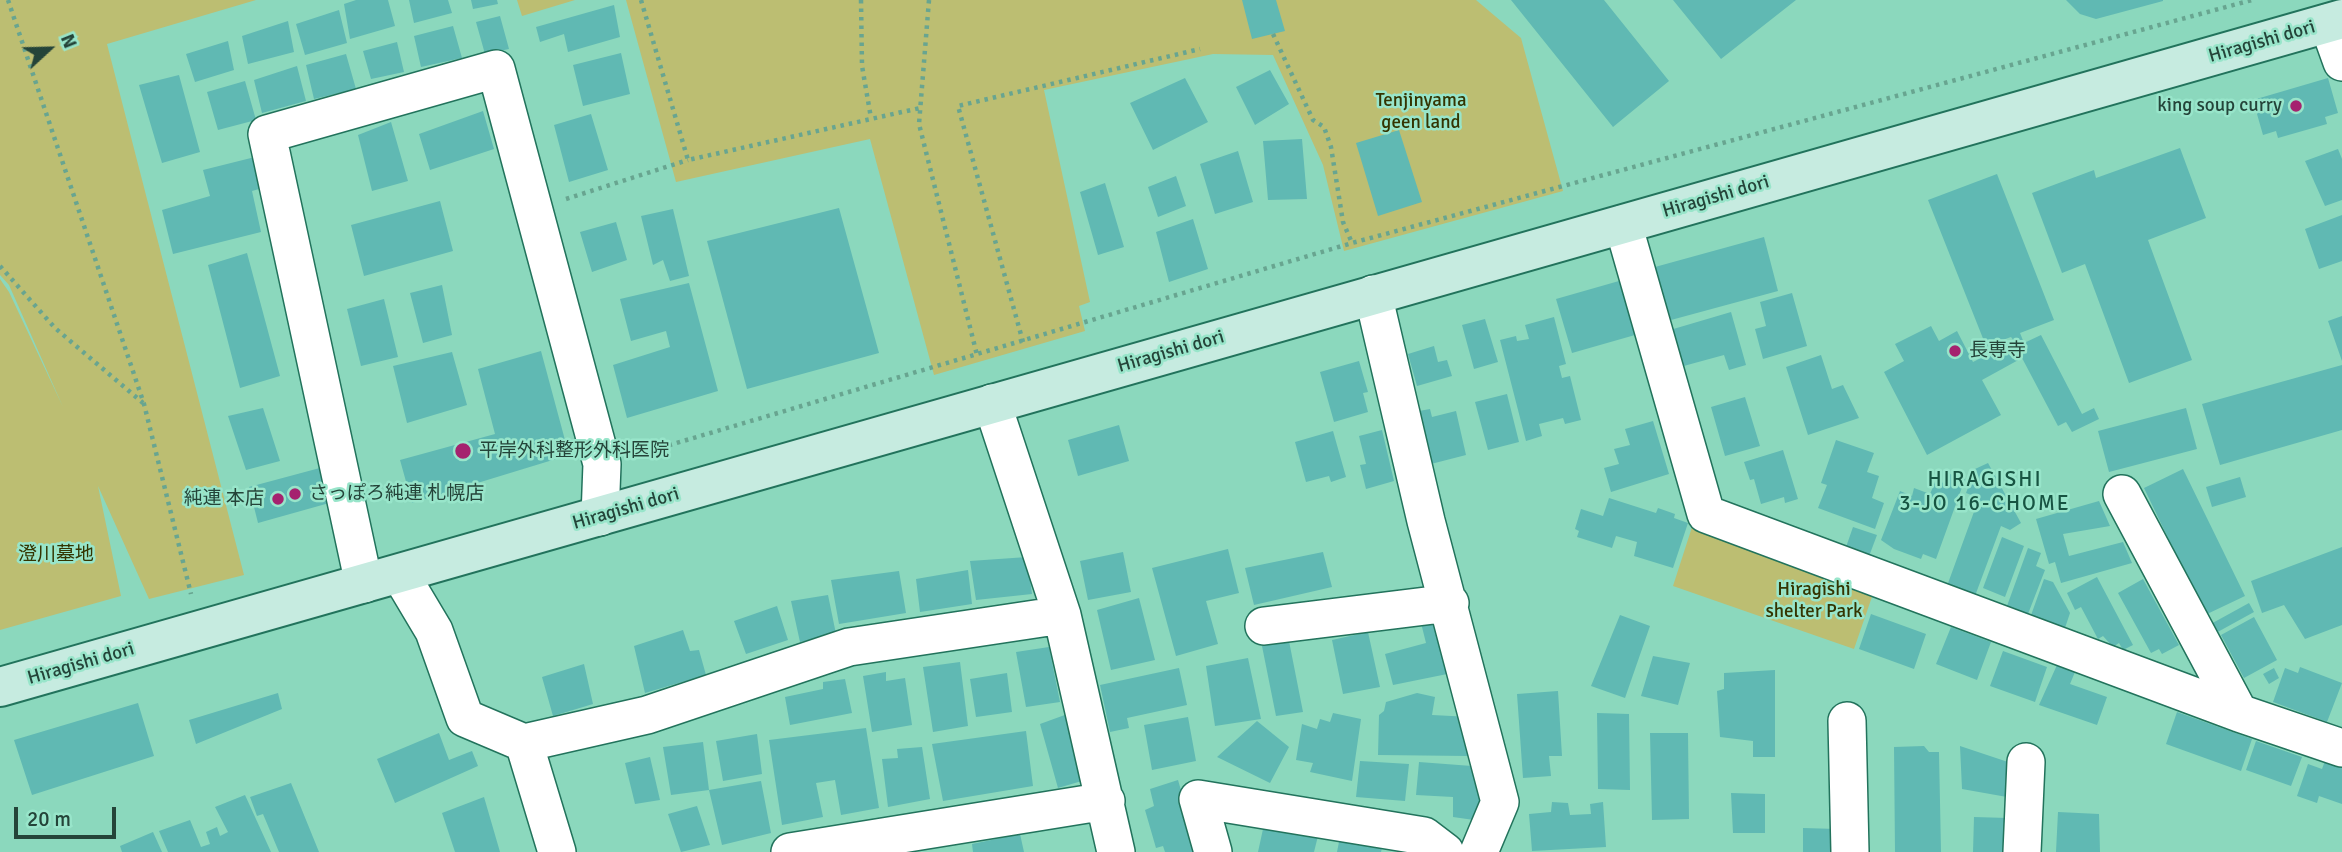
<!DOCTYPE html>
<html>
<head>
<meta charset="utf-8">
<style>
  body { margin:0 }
  #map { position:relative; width:2342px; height:852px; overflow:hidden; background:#8bd8bd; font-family:Signika,sans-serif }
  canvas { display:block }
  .north { position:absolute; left:14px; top:14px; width:70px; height:70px; -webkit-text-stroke:5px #98e5ca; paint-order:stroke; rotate:68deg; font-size:19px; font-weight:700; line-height:28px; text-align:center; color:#244439 }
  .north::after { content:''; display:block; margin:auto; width:24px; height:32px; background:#244439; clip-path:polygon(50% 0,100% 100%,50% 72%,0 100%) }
  .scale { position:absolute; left:14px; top:807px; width:102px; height:32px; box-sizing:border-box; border:4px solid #244439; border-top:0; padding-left:9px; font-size:21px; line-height:24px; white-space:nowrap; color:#244439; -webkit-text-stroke:5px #98e5ca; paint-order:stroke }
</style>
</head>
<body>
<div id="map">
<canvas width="2342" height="852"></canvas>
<div class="north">N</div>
<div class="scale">20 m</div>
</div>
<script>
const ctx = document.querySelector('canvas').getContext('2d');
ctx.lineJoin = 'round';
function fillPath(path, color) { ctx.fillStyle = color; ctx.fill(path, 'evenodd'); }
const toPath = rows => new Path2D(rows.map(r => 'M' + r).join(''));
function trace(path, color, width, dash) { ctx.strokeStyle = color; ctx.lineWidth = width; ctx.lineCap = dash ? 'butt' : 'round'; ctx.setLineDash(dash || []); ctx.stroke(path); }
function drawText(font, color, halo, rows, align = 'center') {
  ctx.font = font + ' Signika,"Noto Sans JP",sans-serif'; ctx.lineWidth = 5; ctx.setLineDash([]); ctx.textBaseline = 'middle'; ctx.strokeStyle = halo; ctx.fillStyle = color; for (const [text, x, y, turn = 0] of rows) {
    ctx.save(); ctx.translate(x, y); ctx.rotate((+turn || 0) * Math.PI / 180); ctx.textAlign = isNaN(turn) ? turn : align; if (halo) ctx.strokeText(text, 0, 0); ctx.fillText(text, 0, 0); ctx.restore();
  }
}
fillPath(toPath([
  [0,0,256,0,107,44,244,575,149,599,98,486,121,596,0,630,0,279,9,292,63,407,9,285,0,275],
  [517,0,575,0,522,16],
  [626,0,1476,0,1521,38,1563,191,1344,251,1323,165,1273,55,1213,54,1044,90,1090,302,1079,306,1085,331,934,375,870,139,676,182],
  [1693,524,1875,588,1854,649,1673,586]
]), '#bcbe72');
fillPath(toPath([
  [356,0,388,0,395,26,350,39,344,4],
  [409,0,448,0,452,13,414,23],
  [471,0,497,0,498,4,473,9],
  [1242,0,1276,0,1285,31,1252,39],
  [1511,0,1604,0,1669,81,1613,127],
  [1673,0,1796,0,1721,59],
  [2066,0,2163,0,2163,1,2096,19,2080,14],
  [614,5,620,37,568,52,564,34,540,42,536,27],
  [339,10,347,43,305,55,296,24],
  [500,16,509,49,485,54,476,22],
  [288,21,294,52,248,64,242,36],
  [453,26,462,58,421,67,414,36],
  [228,41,234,70,195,82,186,54],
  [397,42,404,72,371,79,363,51],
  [621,53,630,94,583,106,573,65],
  [346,54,356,89,314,99,306,65],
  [297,66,306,101,262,113,254,80],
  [1270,70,1289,104,1255,125,1236,87],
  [179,75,200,152,162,163,139,85],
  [1185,78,1208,122,1153,150,1130,103],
  [2328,78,2338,113,2325,117,2327,124,2278,138,2276,131,2263,135,2253,100],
  [245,81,256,120,218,130,207,92],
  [483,111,494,149,430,170,419,134],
  [591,114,608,170,569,182,554,125],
  [391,122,408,181,372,191,358,135],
  [1399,130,1422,202,1378,216,1356,143],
  [1302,139,1307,199,1268,200,1263,141],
  [2180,148,2206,218,2148,240,2192,360,2129,383,2085,264,2062,273,2032,193,2094,170,2096,178],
  [2338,149,2342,159,2342,200,2325,206,2305,161],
  [1238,151,1253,202,1215,214,1200,164],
  [259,156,266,187,252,191,261,232,173,254,162,210,210,196,203,170],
  [1997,174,2054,320,2020,333,2024,343,2041,335,2082,414,2094,408,2099,419,2072,432,2066,422,2058,426,2022,358,1982,380,2001,415,1927,455,1884,372,1904,361,1895,344,1931,326,1939,341,1957,331,1973,362,2014,341,2011,337,1986,346,1928,200],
  [1176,176,1186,206,1158,217,1148,187],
  [1105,183,1124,247,1098,255,1080,192],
  [440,201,453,251,364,276,351,225],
  [839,208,879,353,747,389,707,241],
  [673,209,689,276,670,281,663,260,653,265,641,216],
  [2342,215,2342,261,2319,269,2305,229],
  [1193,219,1208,269,1169,282,1156,232],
  [616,222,627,260,592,272,580,232],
  [1764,237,1778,291,1671,320,1655,267],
  [247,253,280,376,240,388,208,265],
  [1619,281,1635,335,1572,353,1556,299],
  [689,283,718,391,627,418,613,365,670,347,666,331,631,341,620,299],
  [442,285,452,335,423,343,410,293],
  [1792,293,1807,346,1763,359,1755,329,1766,326,1760,302],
  [384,299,398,357,361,366,347,309],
  [1731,312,1746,365,1729,370,1724,355,1680,367,1670,330],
  [2342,316,2342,361,2328,321],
  [1554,317,1566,364,1559,366,1562,378,1570,376,1581,420,1565,424,1563,418,1539,424,1542,436,1526,441,1500,340,1516,336,1517,341,1529,339,1525,325],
  [1485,319,1498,362,1474,369,1462,325],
  [1434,346,1438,362,1447,360,1452,376,1417,386,1408,354],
  [541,351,569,455,412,503,400,460,495,434,478,369],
  [452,352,467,405,407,423,393,366],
  [1821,355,1832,389,1843,385,1859,418,1808,435,1786,367],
  [1359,361,1368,392,1363,393,1368,412,1334,422,1320,372],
  [2342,365,2342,430,2220,465,2202,404],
  [1507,394,1519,442,1488,450,1475,402],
  [1745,397,1760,446,1725,456,1711,407],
  [263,408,280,461,246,470,228,416],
  [2186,408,2197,449,2109,472,2098,431],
  [1430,409,1432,417,1456,411,1466,455,1431,464,1419,411],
  [1653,421,1669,474,1611,492,1604,468,1619,464,1614,449,1630,445,1625,429],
  [1119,425,1129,461,1078,476,1068,440],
  [1382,430,1394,481,1366,489,1360,465,1366,464,1359,436],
  [1333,431,1346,477,1331,482,1329,476,1306,482,1295,442],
  [1836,440,1874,453,1867,472,1879,476,1872,498,1884,503,1875,529,1818,508,1827,485,1821,483],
  [1783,450,1798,499,1785,503,1784,497,1761,504,1754,479,1750,480,1744,462],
  [1988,463,2021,523,2010,530,2001,526,1975,596,1947,586,1979,498,1966,493,1975,469],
  [331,465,340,500,258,523,249,487],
  [2183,469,2245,596,2205,615,2144,488],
  [1950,474,1965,479,1936,559,1923,554,1921,559,1894,549,1881,540,1900,491,1912,496,1914,488,1930,494,1936,480,1946,484],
  [2240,477,2246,497,2212,507,2206,487],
  [1609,498,1656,513,1658,508,1675,514,1674,518,1688,523,1673,568,1634,556,1637,542,1616,536,1612,548,1577,537,1579,531,1575,529,1581,509,1603,516],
  [2099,501,2110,526,2063,534,2069,556,2123,542,2132,563,2061,583,2055,562,2049,564,2036,519],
  [1853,527,1877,535,1868,559,1845,550],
  [2002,537,2024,546,2005,597,1983,588],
  [2342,547,2342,625,2305,639,2284,605,2262,613,2251,581],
  [2028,548,2041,553,2036,566,2045,570,2028,614,2007,606],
  [1228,549,1239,593,1206,601,1218,644,1176,656,1152,568],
  [1123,552,1131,592,1088,600,1080,561],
  [1323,552,1332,587,1254,605,1245,568],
  [1027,557,1032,594,976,600,970,561],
  [968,570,972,604,920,612,916,579],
  [899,571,906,613,839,624,831,580],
  [2097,577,2133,645,2123,650,2119,643,2113,647,2103,636,2098,639,2081,607,2075,610,2067,593],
  [2044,579,2053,582,2070,613,2064,631,2030,618],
  [2143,579,2179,645,2162,654,2159,649,2151,653,2118,593],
  [828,595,836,634,800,642,791,601],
  [1139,598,1155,660,1111,670,1097,610],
  [2249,603,2254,612,2214,634,2209,625],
  [777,606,788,640,746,654,734,621],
  [1871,614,1926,634,1914,669,1859,649],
  [1620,615,1650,626,1625,698,1591,686],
  [2254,617,2277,660,2244,678,2221,635],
  [1450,618,1462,671,1393,685,1385,654,1426,643,1421,623],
  [1951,627,1991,642,1977,680,1936,664],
  [683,630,690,651,699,650,706,675,645,693,634,646],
  [1368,632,1380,687,1343,694,1332,640],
  [1289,641,1303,712,1276,716,1262,646],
  [1049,647,1060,702,1026,707,1016,652],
  [2003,651,2047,667,2035,702,1990,686],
  [1653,656,1690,663,1678,705,1641,696],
  [1248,658,1261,719,1215,726,1206,666],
  [960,662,968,726,933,732,923,667],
  [584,664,593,704,553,716,542,677],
  [2057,665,2075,672,2070,684,2107,697,2097,725,2039,705],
  [2300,667,2342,683,2327,722,2273,702,2285,668,2298,673],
  [1179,668,1187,705,1127,718,1129,728,1110,732,1100,685],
  [2274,668,2279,678,2269,684,2263,674],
  [1775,670,1775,757,1753,757,1753,741,1720,737,1717,691,1724,689,1724,673],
  [886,672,886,681,905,678,912,725,872,732,863,676],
  [1007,673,1012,712,976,717,970,679],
  [845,679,852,713,790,725,785,697,823,689,823,682],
  [1558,691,1562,756,1549,756,1551,776,1523,778,1517,694],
  [278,693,282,709,196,744,189,720],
  [1417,693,1435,697,1432,715,1471,717,1468,756,1378,755,1379,715,1384,711,1386,702],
  [138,703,154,756,32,795,14,740],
  [1073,712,1092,778,1058,788,1040,724],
  [2177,712,2252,739,2241,771,2166,744],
  [1333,713,1361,719,1352,781,1310,772,1313,763,1296,760,1302,724,1317,729,1320,719,1330,722],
  [1597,713,1629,714,1630,790,1598,789],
  [1188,717,1196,761,1152,770,1144,725],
  [1257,721,1289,747,1270,783,1217,757],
  [866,728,879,808,841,815,835,780,816,783,823,817,782,825,769,740],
  [1026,731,1033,786,943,801,932,744],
  [439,733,449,760,472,751,478,766,395,803,377,759],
  [1650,733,1688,733,1689,819,1652,820],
  [757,734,762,774,723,781,716,741],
  [2256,741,2302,757,2291,786,2246,770],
  [703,742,709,790,671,795,663,747],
  [1924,746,1929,752,1939,752,1941,852,1895,852,1894,747],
  [1960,746,2008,762,2007,797,1962,789],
  [922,747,930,799,888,807,882,759,898,758,897,749],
  [650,757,660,800,635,804,625,763],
  [1360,761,1409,764,1405,801,1356,797],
  [2325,761,2342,767,2342,804,2319,796,2317,803,2297,796,2308,764,2322,769],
  [1419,762,1485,767,1481,821,1453,817,1453,797,1416,795],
  [1178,780,1199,852,1165,852,1163,846,1156,848,1145,810,1154,806,1150,789],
  [761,781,771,833,722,845,709,790],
  [291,783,319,852,279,852,263,814,257,816,250,797],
  [1731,793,1765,794,1765,833,1733,833],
  [245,795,271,852,168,852,159,831,190,820,201,847,210,844,206,832,217,827,220,836,228,832,215,807],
  [484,797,500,852,455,852,442,813],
  [1552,802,1568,803,1570,815,1591,814,1590,804,1603,802,1606,847,1532,851,1529,814,1551,812],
  [697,806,710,845,681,852,668,814],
  [2058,812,2099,814,2100,852,2056,852],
  [1974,817,2008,818,2009,852,1973,852],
  [1265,820,1318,836,1314,852,1258,852],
  [1342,827,1384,840,1381,852,1337,852],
  [1803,828,1837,829,1837,852,1803,852],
  [153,832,162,852,122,852,120,846],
  [1020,834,1024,852,973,852,972,844]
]), '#60b9b3');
const street = toPath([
  [2328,23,2342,62],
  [1623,224,1706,514,2239,713,2342,748],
  [1373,294,1426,521,1500,802,1479,852],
  [992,403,1062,615,1116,852],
  [2122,494,2239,713],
  [400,574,434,631,465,718,524,743,557,852],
  [364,584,267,134,496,69,602,464,600,517],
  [1264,626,1450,603],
  [1847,721,1850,852],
  [524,743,647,715,849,647,1062,615],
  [790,852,1106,801],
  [1213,852,1198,799,1424,836,1445,852],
  [2022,852,2026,762]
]);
const secondary = toPath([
  [0,687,2342,19]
]);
trace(street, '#22735c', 40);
trace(secondary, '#22735c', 42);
trace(toPath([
  [8,0,144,404,191,594],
  [641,0,688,160,920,108],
  [861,0,862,66,871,118],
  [929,0,919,124,977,355],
  [1273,34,1313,120,1324,127,1331,147,1343,222,1352,243],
  [566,199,688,160],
  [0,266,55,328,143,403],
  [1023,342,958,106,1200,49],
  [636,455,1352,243,2252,0]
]), '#68a590', 4.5, [3.5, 5]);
trace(street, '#fff', 37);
trace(secondary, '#c6ebe0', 38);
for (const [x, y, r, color] of [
  [2296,106,7,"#a5226f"],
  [1955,351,7,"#a5226f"],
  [463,451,9,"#a5226f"],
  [295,494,7,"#a5226f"],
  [278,499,7,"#a5226f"]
]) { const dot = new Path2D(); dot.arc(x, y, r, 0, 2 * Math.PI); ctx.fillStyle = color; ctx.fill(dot); trace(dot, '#98e5ca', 2.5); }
drawText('19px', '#244439', '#98e5ca', [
  ["Hiragishi dori",2262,42,-16],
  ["Hiragishi dori",1716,197,-16],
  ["Hiragishi dori",1171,352,-16],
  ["Hiragishi dori",626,509,-16],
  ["Hiragishi dori",81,664,-16]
]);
drawText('19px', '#343401', '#98e5ca', [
  ["Tenjinyama",1421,101],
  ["geen land",1421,123],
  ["澄川墓地",56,555],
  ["Hiragishi",1814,590],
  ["shelter Park",1814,612]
]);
drawText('19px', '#244439', '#98e5ca', [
  ["king soup curry",2282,106,"right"],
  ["長専寺",1969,351],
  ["平岸外科整形外科医院",479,451],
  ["さっぽろ純連 札幌店",309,494],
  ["純連 本店",264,499,"right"]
], 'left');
ctx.letterSpacing = '2px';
drawText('21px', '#175442', '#98e5ca', [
  ["HIRAGISHI",1985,480],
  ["3-JO 16-CHOME",1985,504]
]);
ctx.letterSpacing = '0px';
</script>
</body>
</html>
